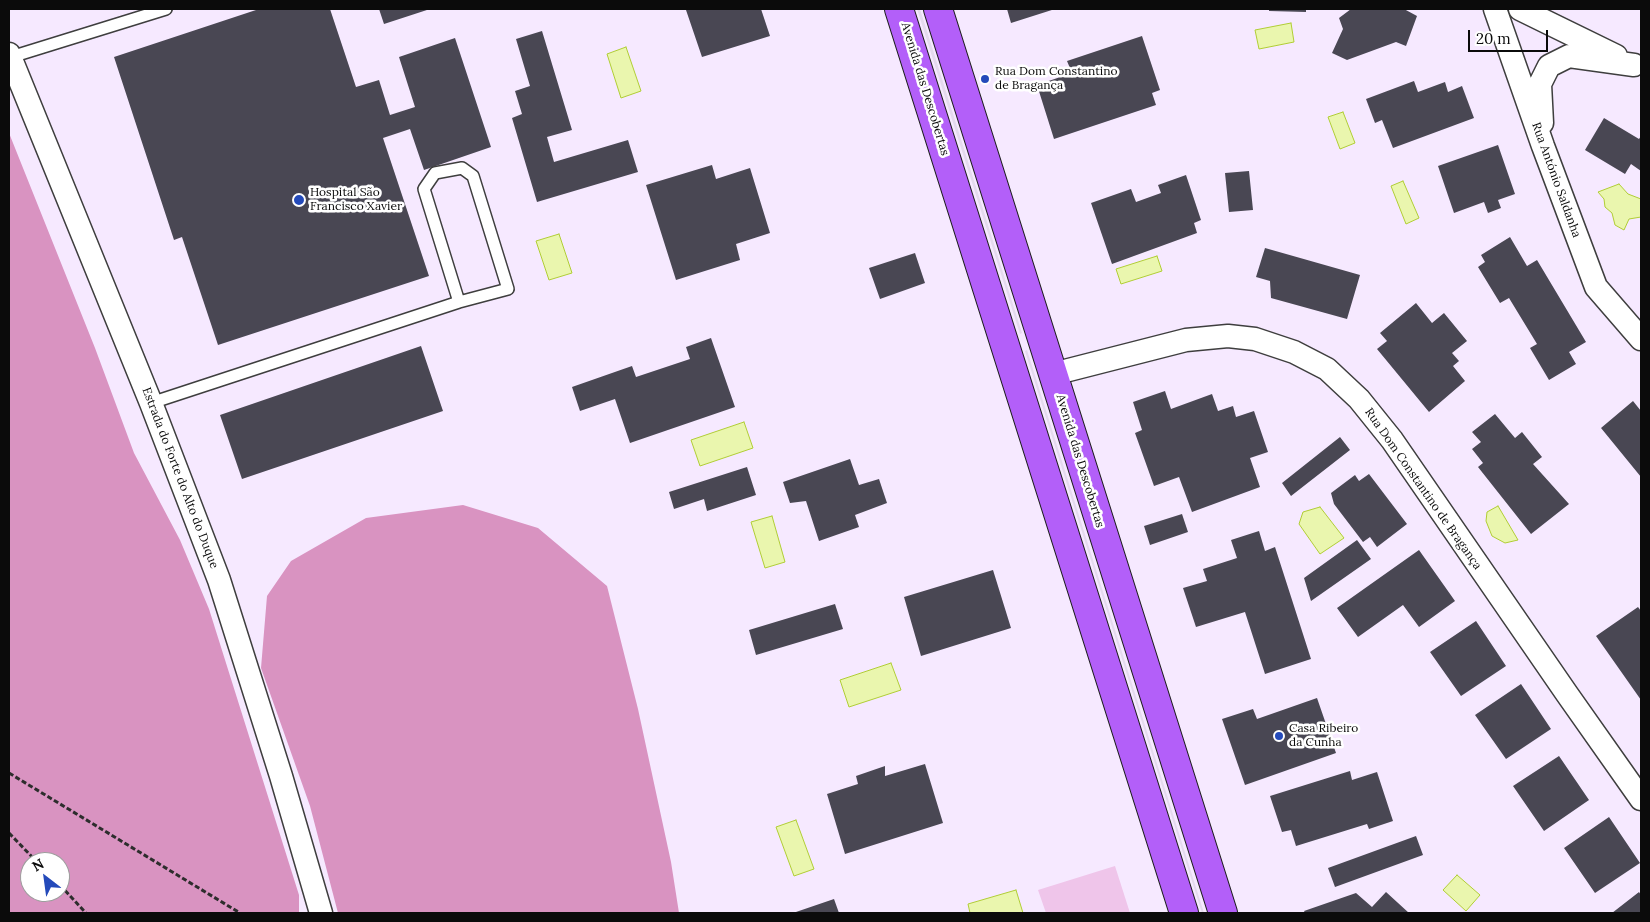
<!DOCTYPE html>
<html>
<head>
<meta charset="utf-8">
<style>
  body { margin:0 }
  #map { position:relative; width:1650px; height:922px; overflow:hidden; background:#f6e9ff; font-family:Lora,serif }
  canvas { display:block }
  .frame { position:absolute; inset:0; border:10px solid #0b0b0b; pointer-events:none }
  .north { position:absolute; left:20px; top:852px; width:50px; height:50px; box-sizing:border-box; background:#fff; border:1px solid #9d9d9d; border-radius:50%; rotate:330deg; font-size:14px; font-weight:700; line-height:20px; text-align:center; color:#0b0b0b }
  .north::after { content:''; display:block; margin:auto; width:18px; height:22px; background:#244aba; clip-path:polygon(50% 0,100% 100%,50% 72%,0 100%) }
  .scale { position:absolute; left:1468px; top:30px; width:80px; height:22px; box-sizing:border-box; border:2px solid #0b0b0b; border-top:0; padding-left:6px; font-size:15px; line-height:18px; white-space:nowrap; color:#0b0b0b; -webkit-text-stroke:4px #fff; paint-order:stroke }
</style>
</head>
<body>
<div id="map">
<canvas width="1650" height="922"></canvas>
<div class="frame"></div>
<div class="north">N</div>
<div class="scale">20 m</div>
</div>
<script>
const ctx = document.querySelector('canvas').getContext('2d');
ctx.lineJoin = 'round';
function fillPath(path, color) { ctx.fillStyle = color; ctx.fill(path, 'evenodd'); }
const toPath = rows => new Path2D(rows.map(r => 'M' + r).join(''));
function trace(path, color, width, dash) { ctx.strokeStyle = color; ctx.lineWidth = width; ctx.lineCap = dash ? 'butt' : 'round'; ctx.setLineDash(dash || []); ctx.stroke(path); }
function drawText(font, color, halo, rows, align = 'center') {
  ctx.font = font + ' Lora,serif'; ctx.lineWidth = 5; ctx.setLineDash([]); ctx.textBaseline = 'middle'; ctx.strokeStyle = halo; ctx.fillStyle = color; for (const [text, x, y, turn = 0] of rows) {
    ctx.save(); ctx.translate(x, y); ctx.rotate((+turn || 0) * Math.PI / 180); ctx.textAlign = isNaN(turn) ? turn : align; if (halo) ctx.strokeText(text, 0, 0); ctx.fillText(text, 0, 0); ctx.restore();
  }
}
fillPath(toPath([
  [9,133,95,348,134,453,180,540,209,609,299,895,299,913,9,913],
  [30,862,60,862,60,892,30,892],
  [463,505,538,528,607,586,638,709,671,862,679,913,338,913,310,806,261,668,267,596,291,561,366,518]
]), '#d993c1');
fillPath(toPath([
  [1115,866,1130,913,1046,913,1038,890]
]), '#efc5ea');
fillPath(toPath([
  [917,9,920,9,1022,333,1020,334],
  [1027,350,1204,913,1202,913,1025,351]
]), '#e4daed');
const water = toPath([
  [1291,23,1294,42,1259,49,1255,30,1291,23],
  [626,47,641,91,621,98,607,54,626,47],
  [1343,112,1355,143,1340,149,1328,117,1343,112],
  [1403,181,1419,218,1406,224,1391,186,1403,181],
  [1619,184,1628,194,1641,199,1641,217,1629,219,1624,230,1615,225,1612,213,1605,207,1604,199,1598,192,1619,184],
  [559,234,572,273,549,280,536,241,559,234],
  [1157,256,1162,271,1121,284,1116,269,1157,256],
  [744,422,753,448,700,466,691,440,744,422],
  [1498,506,1518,540,1505,543,1492,536,1486,521,1487,512,1498,506],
  [1320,507,1344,538,1320,554,1299,524,1303,512,1320,507],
  [772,516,785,562,765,568,751,522,772,516],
  [891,663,901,690,849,707,840,680,891,663],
  [796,820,814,869,794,876,776,827,796,820],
  [1457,875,1480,895,1466,911,1443,890,1457,875],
  [1016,890,1023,913,970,913,968,904,1016,890]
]);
fillPath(water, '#eaf6ae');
trace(water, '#b0cd35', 1);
fillPath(toPath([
  [256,9,330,9,356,87,379,80,390,115,415,107,399,57,455,38,491,147,424,170,410,129,383,138,429,276,218,345,182,237,174,240,114,57,256,10],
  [379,9,430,9,384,24],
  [689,9,761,9,770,36,702,57,686,10],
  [1007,9,1055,9,1011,23],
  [1269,9,1306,9,1306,12,1269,11],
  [1351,9,1404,9,1417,16,1406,46,1396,42,1347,60,1332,53,1343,29,1339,18],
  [542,31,572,130,547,137,554,162,628,140,638,172,537,202,512,118,522,114,515,91,530,86,516,39],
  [1142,36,1160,90,1152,93,1156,105,1054,139,1037,85,1072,73,1067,61],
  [1414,81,1418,92,1445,82,1448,92,1462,86,1474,118,1393,148,1382,120,1375,123,1366,99],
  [1604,118,1639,139,1641,136,1641,171,1631,164,1625,174,1585,150],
  [1498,145,1515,194,1498,200,1501,208,1488,213,1484,202,1454,213,1438,166],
  [712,165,716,179,750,168,770,233,736,244,740,260,676,280,646,185],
  [1249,171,1253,210,1229,212,1225,173],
  [1186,175,1201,220,1194,223,1197,233,1112,264,1091,203,1131,189,1136,202,1161,193,1158,185],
  [1510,237,1527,266,1537,260,1586,342,1569,352,1576,364,1549,380,1530,348,1537,344,1509,298,1500,303,1478,267,1485,262,1481,255],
  [1265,248,1360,275,1347,319,1271,298,1270,281,1256,277],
  [915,253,925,283,880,299,869,268],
  [1416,303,1432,323,1444,313,1467,341,1452,353,1459,361,1453,366,1465,381,1429,412,1377,349,1387,341,1380,333],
  [711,338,735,407,630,443,615,399,580,411,572,387,632,366,636,377,690,359,686,347],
  [421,346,443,411,242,479,220,415],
  [1165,391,1171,409,1212,394,1218,411,1233,406,1236,417,1254,411,1268,452,1250,458,1260,487,1192,512,1179,477,1154,486,1135,433,1142,430,1133,402],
  [1633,401,1641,411,1641,477,1601,428],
  [1495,414,1515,438,1522,432,1542,457,1533,464,1569,504,1531,534,1478,467,1483,463,1472,449,1481,442,1472,432],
  [1340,437,1350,450,1291,496,1282,483],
  [850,459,859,485,879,479,887,503,855,515,859,527,819,541,806,501,790,503,783,482],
  [747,467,756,495,707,511,704,499,674,509,669,492],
  [1369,474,1407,524,1377,547,1370,537,1363,542,1334,504,1331,493,1355,475,1359,481],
  [1182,514,1188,532,1150,545,1144,526],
  [1259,531,1265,551,1275,547,1311,659,1265,674,1245,612,1196,627,1183,588,1207,581,1203,569,1237,558,1231,540],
  [1357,540,1371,559,1311,601,1304,578],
  [1419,550,1455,601,1419,627,1403,605,1358,637,1337,608],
  [993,570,1011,628,921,656,904,597],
  [835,604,843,629,756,655,749,630],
  [1638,607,1641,611,1641,700,1596,636],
  [1476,621,1506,666,1461,696,1430,652],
  [1521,684,1551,729,1506,759,1475,715],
  [1317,698,1336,753,1245,785,1222,719,1253,709,1257,719],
  [1559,756,1589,800,1544,831,1513,786],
  [925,764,943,823,845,854,827,794,858,784,856,776,885,766,885,776],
  [1350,771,1352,780,1377,772,1393,821,1369,829,1367,824,1296,846,1291,830,1282,832,1270,796],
  [1609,817,1640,863,1595,893,1564,848],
  [1416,836,1423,855,1335,887,1328,868],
  [1386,892,1409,913,1305,913,1304,911,1356,893,1372,907],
  [1639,892,1641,895,1641,913,1612,913],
  [834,899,839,913,793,913]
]), '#494753');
const lane = toPath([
  [11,57,166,9],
  [151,403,459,302,424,189,435,173,462,168,473,176,508,289,459,302]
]);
const street = toPath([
  [1495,9,1543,146,1596,287,1641,339],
  [1520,9,1616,56],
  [9,54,151,403,219,580,281,776,321,913],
  [1542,123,1540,84,1549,66,1569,56,1634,65],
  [1053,374,1186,340,1228,336,1255,339,1294,352,1327,369,1359,399,1392,440,1567,694,1641,799]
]);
const primary = toPath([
  [899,9,1184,913],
  [938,9,1223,913]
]);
trace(lane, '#3e3e3e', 14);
trace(street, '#3e3e3e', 25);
trace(primary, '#1c1c1c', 30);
trace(toPath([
  [9,773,240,913],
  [9,833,37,862],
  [60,885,86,913]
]), '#2d2d2d', 3, [5, 2.5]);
trace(lane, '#fff', 11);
trace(street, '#fff', 22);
trace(primary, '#b35ff9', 28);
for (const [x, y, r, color] of [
  [985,79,5,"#244aba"],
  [299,200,6,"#244aba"],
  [1279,736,5,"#244aba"]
]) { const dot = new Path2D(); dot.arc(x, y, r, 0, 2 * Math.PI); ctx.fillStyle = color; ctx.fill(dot); trace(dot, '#fff', 2); }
drawText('12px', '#0b0b0b', '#fff', [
  ["Rua Dom Constantino",995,72],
  ["de Bragança",995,86],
  ["Hospital São",310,193],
  ["Francisco Xavier",310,207],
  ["Casa Ribeiro",1289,729],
  ["da Cunha",1289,743]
], 'left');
drawText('12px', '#0b0b0b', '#fff', [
  ["Avenida das Descobertas",925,89,73],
  ["Rua António Saldanha",1556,180,70],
  ["Avenida das Descobertas",1080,461,73],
  ["Estrada do Forte do Alto do Duque",180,478,69],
  ["Rua Dom Constantino de Bragança",1423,489,55]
]);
</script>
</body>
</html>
